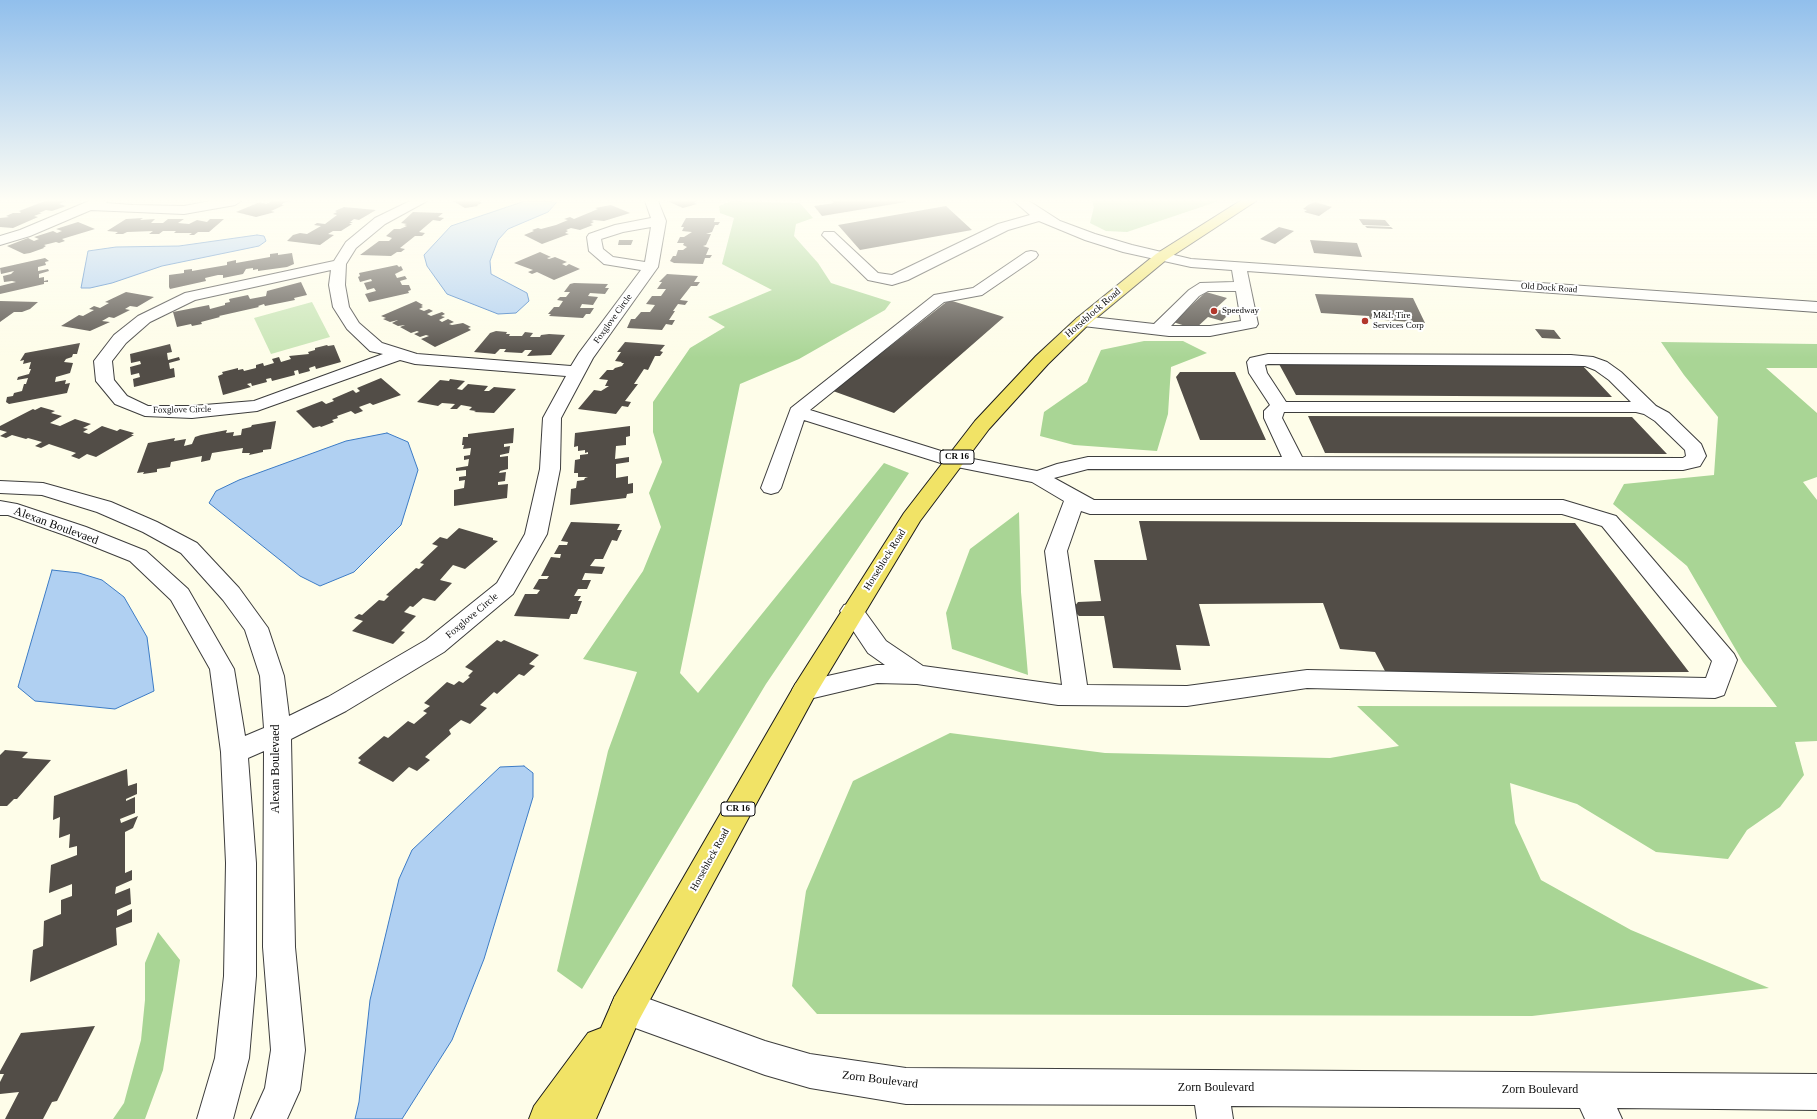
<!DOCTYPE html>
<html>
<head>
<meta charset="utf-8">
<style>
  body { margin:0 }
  canvas { display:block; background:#fefde9 }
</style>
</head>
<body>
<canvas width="1817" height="1119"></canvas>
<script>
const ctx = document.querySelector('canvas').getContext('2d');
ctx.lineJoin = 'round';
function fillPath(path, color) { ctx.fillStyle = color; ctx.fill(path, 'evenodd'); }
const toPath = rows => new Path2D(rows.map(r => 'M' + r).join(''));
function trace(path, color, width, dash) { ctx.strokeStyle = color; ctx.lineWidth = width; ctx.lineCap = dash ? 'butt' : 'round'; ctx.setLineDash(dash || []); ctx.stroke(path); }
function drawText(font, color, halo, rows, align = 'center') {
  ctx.font = font + ' "Times New Roman",serif'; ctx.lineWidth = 4; ctx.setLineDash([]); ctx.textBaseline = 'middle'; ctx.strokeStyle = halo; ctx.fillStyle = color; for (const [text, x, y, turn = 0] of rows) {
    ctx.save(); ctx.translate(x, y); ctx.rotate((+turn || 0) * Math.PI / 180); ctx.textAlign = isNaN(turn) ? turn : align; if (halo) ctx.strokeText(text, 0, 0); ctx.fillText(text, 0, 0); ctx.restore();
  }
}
fillPath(toPath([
  [312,302,330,337,271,354,254,318]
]), '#c8e5b5');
fillPath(toPath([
  [731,201,800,203,813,218,796,224,794,236,818,263,831,283,891,302,885,310,799,359,740,384,680,673,698,693,884,463,909,473,766,684,582,989,557,971,608,751,637,672,583,659,643,571,661,527,649,493,662,462,653,432,653,402,690,348,725,327,708,317,772,290,722,264,734,218,720,213,719,206],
  [1092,201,1219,201,1127,232,1106,231,1090,223,1094,207],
  [1144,341,1183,341,1207,353,1171,367,1168,414,1157,451,1074,445,1040,436,1044,412,1087,382,1101,350],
  [1661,342,1817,344,1817,368,1766,368,1817,413,1817,477,1803,482,1817,500,1817,741,1795,742,1804,775,1780,807,1747,830,1728,859,1656,852,1577,804,1510,783,1515,823,1541,880,1631,930,1769,988,1532,1016,817,1014,792,986,806,891,853,781,950,733,1105,753,1330,758,1399,746,1357,706,1777,707,1743,662,1687,566,1613,504,1624,484,1714,475,1718,417,1684,375],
  [1019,512,1021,592,1028,675,952,649,946,613,970,549],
  [158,932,180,960,163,1070,145,1119,113,1119,124,1103,141,1040,145,1000,145,963]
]), '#a9d595');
const water = toPath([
  [525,201,557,202,548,212,508,229,498,240,490,261,491,274,527,293,529,301,516,313,498,314,447,294,427,266,424,255,451,226,525,201],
  [257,235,264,236,266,241,259,246,162,266,112,283,90,288,81,288,88,251,116,247,179,246,257,235],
  [387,433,408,442,418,470,401,525,354,572,320,586,300,576,209,503,216,491,239,480,346,441,387,433],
  [52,570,79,573,102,580,124,597,147,637,154,691,115,709,35,701,18,687,52,570],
  [524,766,533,773,533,797,484,959,452,1040,402,1119,355,1119,359,1102,370,1000,399,879,412,850,500,767,524,766]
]);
fillPath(water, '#b0d0f2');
trace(water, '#3c7bc5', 1);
fillPath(toPath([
  [45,201,66,201,59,204,66,206,52,211,46,210,39,213,42,213,34,216,38,217,13,228,0,227,0,218,9,217,6,216,13,213,20,213,21,212,19,211],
  [272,201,291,201,283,203,282,205,284,205,271,211,275,212,256,217,236,212,260,202,266,204],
  [453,201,480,201,482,203,477,205,478,206,465,208],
  [667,201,697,201,694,203,697,204,683,208],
  [833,201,906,201,906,202,822,216,814,206,834,203],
  [1315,202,1332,207,1319,216,1304,212,1307,210,1303,209,1308,205],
  [611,205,630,213,604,221,594,220,591,221,594,222,590,224,593,225,580,230,571,228,566,230,568,231,565,233,569,234,542,244,524,235,534,231,532,230,538,228,541,229,556,225,568,220,564,219,570,217,574,219,598,209,595,208],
  [946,206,972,230,860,250,838,225],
  [344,207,376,210,359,220,354,219,350,222,353,222,349,224,352,224,341,231,333,231,328,234,334,235,320,245,287,241,293,235,300,233,307,234,321,226,314,225,317,223,325,224,337,215,333,214,337,212,335,211],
  [413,212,443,213,438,217,444,218,440,221,433,220,419,232,425,233,422,236,415,236,400,248,405,249,401,252,397,252,391,256,360,255,379,241,389,241,392,238,386,236,394,229,400,229,407,226,404,225,407,224,401,223],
  [143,218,140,220,155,219,151,223,163,223,168,219,184,219,178,223,189,224,197,220,207,222,210,219,224,219,209,232,198,232,194,235,189,235,192,233,174,233,176,231,163,231,159,234,149,234,153,231,127,232,123,234,115,234,118,232,107,231,126,219],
  [686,218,715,218,714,222,720,222,718,225,715,225,712,232,706,234,711,234,706,245,703,246,709,248,706,255,712,255,710,258,705,258,703,264,674,263,670,261,673,256,676,256,678,250,683,250,687,247,683,245,684,243,677,243,680,237,684,237,692,232,682,231,684,227,681,227],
  [1359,219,1385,220,1390,226,1363,225],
  [78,222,95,229,62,239,65,241,59,243,56,242,44,245,46,246,43,248,44,248,30,253,24,254,7,246,28,238,34,241,39,239,34,237,53,231,57,233,62,231,56,229],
  [1365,226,1391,227,1393,229,1367,228],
  [1279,227,1294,231,1275,244,1260,239],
  [619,240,633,240,631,245,618,245],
  [1310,240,1357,243,1362,257,1314,253],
  [540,252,551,257,547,258,549,259,555,257,567,262,562,264,566,266,569,264,580,269,554,280,537,272,532,274,528,272,533,270,514,263],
  [278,253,278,255,292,253,294,264,287,267,258,271,258,269,253,270,253,268,246,269,243,274,223,278,223,275,218,275,205,278,206,281,170,289,169,287,169,275,184,273,184,270,192,269,192,271,227,265,227,262,236,260,236,263,270,257,270,254],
  [45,258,49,261,45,262,46,265,38,267,38,271,48,269,49,271,39,274,39,278,44,277,44,281,48,280,48,282,44,282,44,284,0,294,0,286,16,282,12,281,4,282,3,276,11,274,14,271,1,274,0,268],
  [397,265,399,267,401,266,403,270,395,274,397,278,405,276,407,279,400,281,402,285,409,285,411,290,408,291,409,293,369,302,365,294,376,291,374,288,367,290,364,283,372,281,371,279,360,282,358,277,360,276,359,273],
  [667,274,698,276,694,282,700,282,697,286,691,286,680,300,688,301,685,305,678,304,673,311,675,311,669,320,675,320,672,325,666,324,662,330,627,328,631,319,635,319,641,312,650,312,655,305,646,304,652,296,661,296,666,289,657,289,662,282,659,282],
  [301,282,307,295,294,298,295,300,265,306,264,304,258,306,259,307,219,316,220,317,201,322,202,324,192,326,191,324,177,327,173,312,209,305,210,309,225,305,225,303,230,302,229,299,248,295,250,299,266,296,267,291],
  [574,283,608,284,605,288,609,288,605,294,590,293,588,296,598,297,593,305,582,304,580,308,594,308,590,314,586,314,583,318,549,316,551,314,548,314,554,307,559,307,563,301,557,300,560,297,566,297,570,292,564,292,570,284],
  [126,292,154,297,137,307,130,306,125,309,130,310,114,318,109,317,102,321,110,322,90,331,61,326,79,315,83,316,94,310,89,309,94,306,100,308,109,303,105,302],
  [1206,292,1227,298,1215,309,1230,313,1222,321,1208,317,1195,329,1173,322],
  [1315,294,1413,298,1425,323,1370,319,1369,316,1321,313],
  [949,300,1004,317,894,413,833,391],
  [0,301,38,302,30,309,22,312,14,312,0,322],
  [416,301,423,305,421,306,423,307,419,309,424,311,429,309,433,311,427,314,431,316,442,312,445,314,441,316,445,317,439,320,442,322,448,319,454,322,449,324,452,325,463,323,471,327,468,328,471,330,435,347,421,339,429,336,426,335,420,337,414,334,419,332,417,331,411,333,400,327,405,325,398,326,392,323,398,320,390,322,383,319,386,318,381,316],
  [1535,329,1554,330,1561,339,1542,338],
  [496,331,507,332,506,334,510,334,509,336,522,336,525,332,533,333,530,337,540,337,541,335,549,334,565,335,551,355,527,356,532,350,525,350,522,353,504,352,506,349,500,349,495,354,474,352,490,333],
  [625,342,665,345,660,351,663,352,660,356,655,356,648,370,644,369,634,384,638,384,625,401,631,402,628,407,622,406,616,414,578,409,594,390,601,391,609,386,605,386,608,380,599,379,607,370,613,370,615,368,622,366,624,363,621,363,622,362,615,361,621,352,617,352],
  [80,343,77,354,73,354,72,357,66,359,64,362,73,363,70,373,56,377,55,382,66,380,65,384,70,383,67,393,9,404,6,402,7,397,13,396,14,393,22,391,24,384,26,384,28,378,17,380,18,377,29,374,31,369,29,369,31,362,23,364,24,360,20,361,25,353],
  [170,344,172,352,167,353,168,360,179,357,180,360,169,363,170,369,174,368,175,377,134,387,133,379,140,377,139,373,131,375,130,367,141,364,140,361,131,363,130,354],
  [327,345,328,346,334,345,341,362,316,369,315,366,309,368,310,371,299,374,298,370,294,371,295,375,272,381,271,378,266,379,267,382,252,386,251,383,247,384,251,387,223,395,218,376,223,374,222,372,238,368,238,370,243,369,244,371,256,368,256,365,263,363,264,366,274,363,272,359,279,357,281,362,291,359,289,356,309,354,308,352,315,350,315,348],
  [1279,364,1581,364,1612,397,1296,395],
  [1180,372,1235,372,1266,440,1200,440,1176,377],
  [381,378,401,395,373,405,370,403,359,407,363,411,355,414,351,411,337,416,338,418,332,420,334,422,321,427,320,426,313,428,296,411,322,401,326,404,334,401,332,399,353,390,356,393,360,391,357,388],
  [450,379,465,381,457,389,462,390,468,384,488,386,484,391,489,391,494,387,516,389,494,413,474,412,476,411,469,410,472,407,461,405,457,409,450,409,455,404,442,403,438,406,417,402,440,380,449,381],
  [41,407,55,411,51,413,62,416,50,423,60,426,75,419,91,424,83,428,88,429,83,432,89,434,102,426,117,431,120,429,134,433,131,435,134,435,96,457,87,454,79,459,71,456,76,453,49,444,41,448,35,446,42,442,28,438,26,439,12,435,6,438,0,436,7,432,0,430,0,426,33,409,35,410],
  [1308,416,1632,417,1667,454,1325,453],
  [276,421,271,449,263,450,263,452,249,455,250,453,242,453,243,448,212,453,210,460,201,462,202,456,171,462,170,467,157,469,157,472,143,474,144,472,137,473,148,443,175,438,174,441,186,439,184,446,192,444,195,437,201,435,227,430,226,433,234,432,233,436,241,435,242,429,251,427,252,425],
  [630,426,630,436,626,437,626,445,616,446,615,459,629,457,629,462,616,464,616,478,628,476,628,484,633,483,633,493,627,494,626,498,570,505,571,489,576,488,577,481,584,480,585,478,588,477,578,477,578,473,574,473,575,460,580,459,580,455,588,454,588,452,585,453,585,450,578,451,578,446,574,447,575,433],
  [514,428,513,443,504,444,504,447,510,446,509,453,500,455,500,457,508,456,508,469,500,471,499,473,506,472,505,481,498,482,498,485,508,484,507,498,454,506,454,490,464,488,465,480,459,481,459,477,466,476,466,470,456,471,456,468,468,466,469,459,464,460,464,456,470,455,471,448,463,449,464,445,462,445,463,437,468,437,468,434],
  [1139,521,1575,523,1689,672,1386,673,1375,652,1340,649,1323,603,1199,604,1210,646,1176,645,1181,670,1113,668,1104,616,1079,616,1074,611,1074,607,1078,602,1101,601,1094,560,1147,560],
  [571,522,620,524,617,530,622,530,617,541,612,540,603,559,595,559,590,566,605,567,602,574,585,573,582,580,591,580,587,589,578,589,574,596,581,596,578,601,582,601,577,614,571,614,569,619,514,616,525,594,537,594,540,590,533,589,539,579,547,579,549,576,541,576,551,557,560,558,561,554,554,554,559,545,567,545,568,542,561,541],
  [459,528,493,538,493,540,498,541,465,569,453,565,440,580,452,583,435,601,423,598,413,607,410,606,404,612,416,616,401,631,405,632,393,644,352,631,363,621,354,618,359,614,362,615,379,600,384,601,389,596,386,595,416,568,419,569,424,564,420,563,438,546,432,544,440,537,447,539],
  [497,640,501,642,504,640,539,655,529,664,535,666,524,676,519,674,497,694,494,692,480,705,487,708,470,724,461,720,449,730,451,734,425,757,430,760,417,771,409,767,393,782,358,763,361,760,358,758,384,736,388,738,408,721,414,724,427,713,423,711,430,706,424,703,447,682,454,685,459,681,463,683,470,677,468,676,473,671,465,667],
  [5,750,28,752,22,758,51,760,17,799,14,799,7,806,0,806,0,755],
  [127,769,128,786,137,783,137,794,126,799,126,801,135,797,135,813,120,819,121,823,138,816,133,828,125,832,125,873,132,870,132,880,116,887,115,894,130,888,131,904,117,910,117,916,132,909,132,922,116,928,117,945,30,982,33,950,43,946,44,921,61,914,61,900,72,896,72,884,49,893,51,865,77,855,77,846,69,848,70,834,59,838,60,817,53,820,54,796],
  [95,1026,57,1101,52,1102,43,1119,5,1119,19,1092,0,1094,0,1082,4,1074,0,1074,0,1071,21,1033]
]), '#524d47');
const minor = toPath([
  [89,201,107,201,106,203,133,205,184,206,210,201,241,201,235,205,184,214,91,210,30,236,0,245,0,236,20,230,89,201],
  [410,201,427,201,385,224,356,248,346,264,345,285,349,307,359,323,382,343,417,354,571,366,579,353,641,270,604,264,589,251,587,237,589,234,615,225,651,218,645,201,658,201,666,221,658,267,593,358,561,418,560,469,547,534,513,594,444,652,346,711,291,739,295,947,305,1050,300,1090,287,1119,251,1119,265,1088,271,1050,263,947,264,751,248,758,256,863,256,976,249,1058,233,1119,197,1119,215,1058,224,976,226,863,221,752,210,669,171,600,130,561,70,537,8,515,0,515,0,501,17,504,86,527,146,551,188,589,234,669,245,736,264,728,260,676,245,630,223,600,181,553,143,532,97,512,42,495,0,493,0,481,43,483,111,502,157,522,197,543,239,588,268,628,284,676,289,716,328,697,426,640,497,583,525,534,540,469,543,418,566,376,415,364,400,360,257,411,192,418,145,416,115,404,96,381,94,361,114,335,138,316,185,293,334,261,346,242,375,218,410,201],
  [651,227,645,262,613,257,603,249,601,239,623,232,651,227],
  [331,270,329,285,333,307,347,329,370,351,383,354,254,401,192,406,148,406,127,396,114,380,112,361,126,343,150,322,195,300,331,270],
  [1014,201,1029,201,1060,221,1095,234,1132,245,1191,259,1817,302,1817,312,1247,271,1258,324,1256,327,1210,336,1169,336,1083,326,1077,324,1075,321,1077,318,1083,316,1154,324,1189,290,1200,283,1234,282,1232,270,1191,267,1123,252,1085,240,1039,221,1008,230,908,280,892,285,868,280,822,235,824,232,834,232,878,273,892,275,998,224,1030,215,1014,201],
  [1208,291,1236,291,1241,321,1210,326,1171,326,1199,296,1208,291],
  [1031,251,1036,252,1038,255,1036,258,982,295,944,302,810,410,957,456,1037,471,1057,464,1088,457,1282,457,1264,418,1264,411,1270,405,1249,373,1247,362,1250,358,1268,354,1571,355,1593,357,1607,362,1621,372,1656,406,1669,413,1701,444,1706,456,1700,466,1683,470,1088,469,1054,478,1094,500,1563,500,1616,516,1734,654,1737,660,1724,695,1715,698,1307,688,1187,706,1058,705,917,684,877,683,805,700,796,697,792,690,796,683,877,665,885,665,868,653,840,611,844,605,852,603,860,605,886,641,923,666,1062,685,1045,551,1064,501,1032,482,947,465,804,420,781,488,778,492,771,494,764,492,761,488,791,408,934,295,973,288,1026,252,1031,251],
  [1268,364,1585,366,1595,370,1609,380,1631,402,1286,402,1267,373,1265,365,1268,364],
  [1284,412,1636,412,1644,414,1655,421,1685,450,1686,456,1683,458,1302,457,1282,418,1284,412],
  [1081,511,1090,514,1562,514,1602,526,1712,661,1706,678,1307,670,1187,686,1087,685,1067,551,1081,511],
  [627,991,765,1041,810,1054,906,1068,1817,1074,1817,1110,1617,1108,1622,1119,1585,1119,1580,1108,1231,1106,1233,1119,1197,1119,1195,1105,906,1104,810,1088,765,1075,627,1025,615,1020,610,1008,615,996,627,991]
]);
const major = toPath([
  [1240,201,1256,201,1166,260,1089,324,1048,364,989,429,920,521,814,697,639,1020,596,1119,529,1119,534,1106,588,1033,601,1028,615,996,796,683,904,513,975,421,1036,356,1077,318,1156,254,1240,201]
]);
trace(minor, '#3d3d3d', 2);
trace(major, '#1b1b1b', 2);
fillPath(minor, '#fff');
fillPath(major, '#f1e366');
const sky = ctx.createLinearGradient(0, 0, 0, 358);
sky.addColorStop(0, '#91bfec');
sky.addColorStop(0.56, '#fffef5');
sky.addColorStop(1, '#fffef500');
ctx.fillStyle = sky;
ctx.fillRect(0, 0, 1817, 358);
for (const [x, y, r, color] of [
  [1214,311,4,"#b2372b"],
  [1365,321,4,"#b2372b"]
]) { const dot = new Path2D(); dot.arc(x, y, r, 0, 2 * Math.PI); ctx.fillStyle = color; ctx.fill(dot); trace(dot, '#fff', 1.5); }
drawText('9px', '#0a0a0a', '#fff', [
  ["Old Dock Road",1549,288,4],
  ["Foxglove Circle",613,319,-54],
  ["Foxglove Circle",182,410,-1]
]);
drawText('9px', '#0a0a0a', '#fff', [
  ["Speedway",1222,311],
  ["M&L Tire",1373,316],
  ["Services Corp",1373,326]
], 'left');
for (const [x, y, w] of [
  [957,457,34],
  [738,809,34]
]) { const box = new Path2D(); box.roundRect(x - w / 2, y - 7, w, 14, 3); ctx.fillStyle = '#fff'; ctx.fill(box); trace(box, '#0a0a0a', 1); }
drawText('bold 9px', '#0a0a0a', null, [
  ["CR 16",957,457],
  ["CR 16",738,809]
]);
drawText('10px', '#0a0a0a', '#fff', [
  ["Horseblock Road",1093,313,-41],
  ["Horseblock Road",885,560,-58],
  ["Foxglove Circle",472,616,-40],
  ["Horseblock Road",710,860,-61]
]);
drawText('12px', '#0a0a0a', '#fff', [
  ["Alexan Boulevaed",56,526,20],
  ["Alexan Boulevaed",276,769,-90],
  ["Zorn Boulevard",880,1080,7],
  ["Zorn Boulevard",1216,1088],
  ["Zorn Boulevard",1540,1090]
]);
</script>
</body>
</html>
